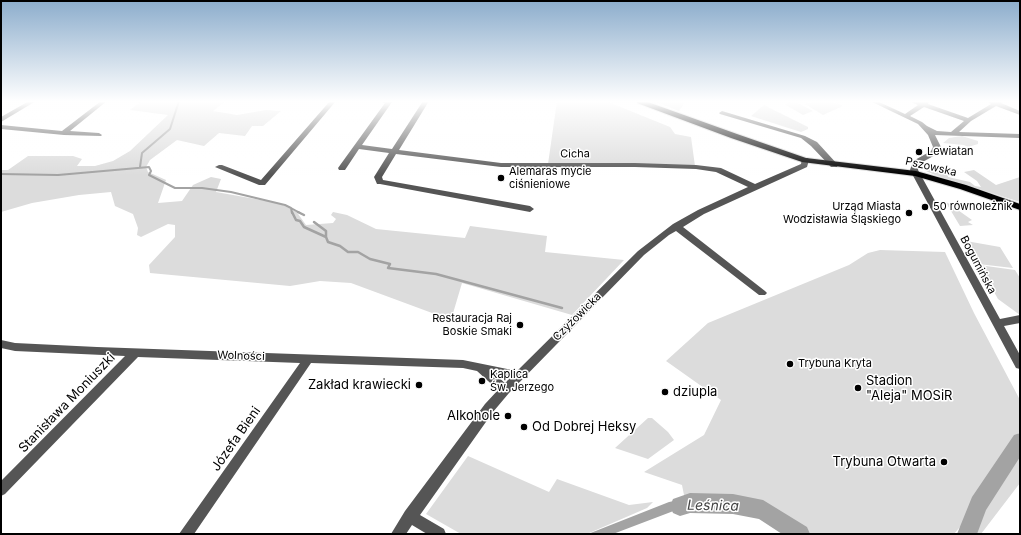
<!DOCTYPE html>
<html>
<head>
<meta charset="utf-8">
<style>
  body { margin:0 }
  #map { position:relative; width:1021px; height:535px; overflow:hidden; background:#fff; font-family:Inter,sans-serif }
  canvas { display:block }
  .frame { position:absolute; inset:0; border:2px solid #000; pointer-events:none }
</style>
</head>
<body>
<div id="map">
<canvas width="1021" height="535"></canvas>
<div class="frame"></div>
</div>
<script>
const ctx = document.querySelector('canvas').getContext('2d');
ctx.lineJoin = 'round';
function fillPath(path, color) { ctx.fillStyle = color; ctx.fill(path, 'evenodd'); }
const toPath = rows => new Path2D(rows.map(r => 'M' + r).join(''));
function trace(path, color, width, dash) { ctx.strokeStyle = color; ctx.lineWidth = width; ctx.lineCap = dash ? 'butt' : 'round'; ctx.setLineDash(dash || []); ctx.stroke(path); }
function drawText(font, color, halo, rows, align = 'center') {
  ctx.font = font + ' Inter,sans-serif'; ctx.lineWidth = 3; ctx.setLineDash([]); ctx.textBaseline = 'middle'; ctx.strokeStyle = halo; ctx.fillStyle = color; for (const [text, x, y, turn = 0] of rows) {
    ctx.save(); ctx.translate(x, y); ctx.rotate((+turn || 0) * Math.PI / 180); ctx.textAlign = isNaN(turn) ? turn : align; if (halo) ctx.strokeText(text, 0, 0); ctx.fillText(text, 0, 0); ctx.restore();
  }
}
fillPath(toPath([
  [155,101,226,101,213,111,237,115,266,110,281,111,263,126,252,126,245,136,219,133,204,146,177,140,150,160,146,167,148,172,166,180,158,203,182,201,193,185,211,177,221,179,216,192,278,203,296,211,306,225,333,223,336,219,331,215,333,212,347,215,376,229,465,238,470,226,547,236,545,252,624,260,572,315,462,283,451,320,351,283,320,281,290,286,150,273,149,265,175,237,175,225,168,224,141,237,137,235,138,228,133,214,115,206,111,192,79,195,32,203,1,212,1,170,8,170,28,156,73,156,82,159,77,166,95,166,113,161,130,151,168,115,130,110,140,102],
  [557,101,606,101,670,127,675,134,691,137,695,166,548,164],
  [659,101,686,101,679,111,656,102],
  [794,101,813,111,803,115,784,104],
  [814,101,832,101,843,106,823,115,805,104],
  [764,105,808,127,808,129,801,132,751,116],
  [962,136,978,141,978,144,968,147,964,145,943,143,949,138],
  [925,166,930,169,933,168,942,173,944,172,948,174,948,177,970,182,975,186,981,187,977,181,964,172,974,170,996,185,1020,177,1020,202,935,175,926,171,924,168],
  [945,201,972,220,968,222,973,225,960,226],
  [966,241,1000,247,1013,268,978,264],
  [880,250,945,252,974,313,1020,400,1020,431,989,477,965,521,954,534,810,534,772,507,738,497,684,495,682,485,644,472,704,435,721,400,666,361,708,323,849,265,868,253],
  [979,265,1015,270,1020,278,1020,315,998,299],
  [648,418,652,418,668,432,674,440,648,459,615,448],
  [1020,436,1020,483,981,534,958,534,984,490],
  [468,456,549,492,557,479,629,505,653,502,647,508,587,534,461,534,426,514]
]), '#dcdcdc');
fillPath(toPath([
  [696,497,698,506,684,507,613,534,588,534,669,502]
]), '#a3a3a3');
trace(toPath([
  [140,167,142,153,170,129,179,101],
  [1,174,58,175,149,167,151,171,149,175,175,188,202,188,231,192,285,205,291,208,292,213],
  [291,208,300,213]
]), '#a3a3a3', 2);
trace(toPath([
  [292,212,296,220,300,221,304,227,326,237,328,242,340,246,348,252,358,252,370,259,390,264,388,268,436,274,562,308],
  [298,212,304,215],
  [314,222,326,231,326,237]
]), '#a3a3a3', 2.5);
fillPath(toPath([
  [1020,433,1020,457,986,510,977,534,957,534,972,497,1014,435,1020,433],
  [690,493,733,494,763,500,807,527,810,534,782,534,759,519,733,514,690,513,680,516,673,513,670,506,673,499,690,493]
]), '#a3a3a3');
const major = toPath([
  [637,101,645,101,737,134,806,158,916,171,966,185,1020,204,1020,210,960,189,915,176,802,162,731,138,637,103,637,101]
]);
trace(major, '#dbdbdb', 2);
fillPath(toPath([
  [29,101,36,101,1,122,1,117,29,101],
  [101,101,107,101,70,131,99,133,102,135,101,136,64,135,1,129,1,125,62,131,101,101],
  [330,101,336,101,265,185,259,185,215,167,219,165,222,165,261,180,330,101],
  [376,101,391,101,392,102,362,145,392,149,423,101,429,101,399,150,501,163,635,163,696,165,721,168,755,184,801,164,802,158,808,158,809,160,807,167,704,214,683,227,765,291,767,293,765,295,759,295,676,231,669,235,644,255,509,393,493,412,420,515,444,529,446,534,427,534,412,525,406,534,391,534,405,511,485,404,498,390,477,371,463,368,311,363,194,534,179,534,300,363,138,357,5,494,1,496,1,481,125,356,15,351,1,348,1,340,15,343,97,347,463,360,517,371,638,251,673,224,698,210,748,187,716,172,696,169,635,167,501,167,396,154,382,177,383,180,530,206,534,209,530,212,380,184,377,184,374,177,389,153,359,149,345,170,339,170,338,168,385,103,376,101],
  [497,376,509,379,505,383,497,376],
  [870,101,877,101,905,114,918,105,911,102,910,101,922,102,928,101,929,102,928,104,968,118,991,104,986,101,1003,101,1001,103,1020,111,1020,115,996,106,971,121,959,132,1020,134,1020,138,935,135,941,147,937,154,919,164,918,170,1000,319,1020,315,1020,323,1004,326,1020,355,1020,369,1016,368,910,170,913,161,931,151,933,147,928,135,918,124,870,101],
  [924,107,964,121,951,132,937,131,927,126,922,122,910,116,924,107],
  [722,111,805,136,817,142,838,165,837,167,831,167,811,146,801,138,720,114,719,113,722,111]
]), '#555');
fillPath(major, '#000');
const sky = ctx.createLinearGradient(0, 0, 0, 175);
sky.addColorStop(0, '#8cadcc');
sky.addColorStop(0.58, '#fff');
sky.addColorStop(1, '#ffffff00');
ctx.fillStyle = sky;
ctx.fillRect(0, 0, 1021, 175);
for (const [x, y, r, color] of [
  [919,152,4,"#000"],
  [501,178,4,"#000"],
  [925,207,4,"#000"],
  [909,213,4,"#000"],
  [520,325,4,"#000"],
  [790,364,4,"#000"],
  [482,381,4,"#000"],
  [419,385,4,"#000"],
  [858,388,4,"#000"],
  [665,392,4,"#000"],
  [508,416,4,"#000"],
  [524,427,4,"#000"],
  [944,462,4,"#000"]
]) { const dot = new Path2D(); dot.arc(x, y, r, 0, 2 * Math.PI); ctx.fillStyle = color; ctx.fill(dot); trace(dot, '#fff', 1.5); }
drawText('11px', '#000', '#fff', [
  ["Lewiatan",927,152],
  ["Alemaras mycie",509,172],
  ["ciśnieniowe",509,185],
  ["Urząd Miasta",901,207,"right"],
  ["Wodzisławia Śląskiego",901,220,"right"],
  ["50 równoleżnik",933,207],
  ["Restauracja Raj",512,319,"right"],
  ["Boskie Smaki",512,332,"right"],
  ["Trybuna Kryta",798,364],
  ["Kaplica",490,375],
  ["Św. Jerzego",490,388]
], 'left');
drawText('11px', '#000', '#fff', [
  ["Cicha",575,154,-1],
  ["Pszowska",931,167,13],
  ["Bogumińska",978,265,62],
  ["Czyżowicka",577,317,-45],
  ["Wolności",241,356,2]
]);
drawText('13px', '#000', '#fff', [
  ["Stadion",866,381],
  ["\"Aleja\" MOSiR",866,396],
  ["Zakład krawiecki",411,385,"right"],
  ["dziupla",673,392],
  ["Alkohole",500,416,"right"],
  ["Od Dobrej Heksy",532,427],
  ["Trybuna Otwarta",936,462,"right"]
], 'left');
drawText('13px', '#000', '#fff', [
  ["Stanisława Moniuszki",67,403,-46],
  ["Józefa Bieni",236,439,-55]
]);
drawText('italic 14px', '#444', '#fff', [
  ["Leśnica",713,506,1]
]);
</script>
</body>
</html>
